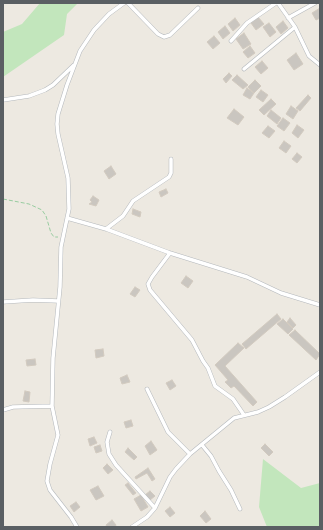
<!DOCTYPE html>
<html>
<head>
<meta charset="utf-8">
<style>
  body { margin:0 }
  #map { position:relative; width:323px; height:530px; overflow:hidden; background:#ede9e1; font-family:Quicksand,sans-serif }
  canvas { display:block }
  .frame { position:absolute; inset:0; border:4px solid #5a5f63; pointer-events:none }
</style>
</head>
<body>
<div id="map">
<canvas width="323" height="530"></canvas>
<div class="frame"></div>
</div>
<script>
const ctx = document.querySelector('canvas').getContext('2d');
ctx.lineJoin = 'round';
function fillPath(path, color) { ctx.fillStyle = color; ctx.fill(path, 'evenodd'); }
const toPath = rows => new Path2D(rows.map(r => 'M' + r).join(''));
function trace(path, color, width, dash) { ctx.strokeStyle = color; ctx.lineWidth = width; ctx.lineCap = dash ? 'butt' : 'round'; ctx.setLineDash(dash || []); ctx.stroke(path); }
fillPath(toPath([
  [40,3,78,3,67,14,64,35,3,77,3,32,22,24],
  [263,459,301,488,320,483,320,527,267,527,259,507]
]), '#c2e6bc');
const building = toPath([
  [320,8,320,18,316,20,312,13,320,8],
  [258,17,264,24,256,30,251,23,258,17],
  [235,18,240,25,233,31,228,24,235,18],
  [283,21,288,28,281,34,276,27,283,21],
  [269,23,276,32,270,37,263,27,269,23],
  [225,26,230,33,223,39,218,32,225,26],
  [244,33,251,44,243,49,236,39,244,33],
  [214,36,220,43,213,49,207,42,214,36],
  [250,46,255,53,248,58,243,52,250,46],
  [296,53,303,64,294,70,287,60,296,53],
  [262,61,268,68,261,74,255,67,262,61],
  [229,73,232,76,226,83,223,79,229,73],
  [237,75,248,85,243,89,232,80,237,75],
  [255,80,261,86,254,93,248,87,255,80],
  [247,88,254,93,250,99,243,95,247,88],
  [261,90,268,95,263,102,256,97,261,90],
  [308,95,311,98,300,111,296,108,308,95],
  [271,99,276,104,264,115,259,110,271,99],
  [291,106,298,111,293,119,286,114,291,106],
  [234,109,244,117,238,125,227,118,234,109],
  [271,110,281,118,277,124,267,116,271,110],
  [283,118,290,123,284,131,277,126,283,118],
  [297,125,304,130,298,138,292,133,297,125],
  [268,126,275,131,269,138,262,133,268,126],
  [284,141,291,146,286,153,279,148,284,141],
  [297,153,302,157,297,163,292,159,297,153],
  [111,166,116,174,109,179,104,171,111,166],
  [166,189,168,193,161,197,159,192,166,189],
  [93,196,99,200,96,206,89,204,92,202,90,200,93,196],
  [133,209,141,212,140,217,132,214,133,209],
  [186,276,193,281,188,288,181,283,186,276],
  [135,287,140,290,135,297,130,294,135,287],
  [277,314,281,319,246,349,242,344,277,314],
  [290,318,296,325,293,328,287,322,290,318],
  [283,319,293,329,288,334,277,324,283,319],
  [295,330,320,354,316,360,289,335,295,330],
  [238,343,244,348,225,366,257,402,253,406,234,386,231,388,225,382,228,380,215,365,238,343],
  [103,349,104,356,96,358,95,350,103,349],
  [35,359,36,365,27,366,26,360,35,359],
  [127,375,130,382,122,384,120,378,127,375],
  [172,380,176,386,170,390,166,383,172,380],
  [25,391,30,392,29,402,23,401,25,391],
  [131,420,133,426,126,428,124,422,131,420],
  [94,437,97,443,90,446,88,439,94,437],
  [151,441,157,450,150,455,145,446,151,441],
  [265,444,273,452,269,456,261,448,265,444],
  [100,445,102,451,96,453,94,447,100,445],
  [128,448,137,457,134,460,125,452,128,448],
  [107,464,113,470,108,474,103,468,107,464],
  [148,468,155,479,152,481,147,473,136,479,135,477,148,468],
  [128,483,136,493,133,495,125,485,128,483],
  [98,486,104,496,96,500,90,490,98,486],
  [150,491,155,496,150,500,145,495,150,491],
  [141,495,148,507,141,511,134,499,141,495],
  [76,502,80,507,74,512,70,506,76,502],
  [170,507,175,513,170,517,165,511,170,507],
  [205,511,211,519,206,523,200,516,205,511],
  [112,520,116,525,115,527,107,527,106,525,112,520]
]);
fillPath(building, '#cac6c0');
trace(building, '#d2cabf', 1);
const street = toPath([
  [128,3,158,34,164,37,170,35,198,8],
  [278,3,295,27,309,56,320,65],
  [288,18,315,3],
  [231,41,247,23,276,3],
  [244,69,295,27],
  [3,100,29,96,45,90,53,85,74,65],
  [67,218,106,229,170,253,247,277,281,293,320,305],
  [106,229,123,216,133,201,169,177,171,173,171,159],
  [170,253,152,277,148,284,150,290,192,340,203,361,208,368,215,386,233,399,244,415],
  [3,302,33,300,58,301],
  [147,389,168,432,190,454],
  [3,410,13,407,52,406],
  [110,432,107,442,109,454,116,465,155,508],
  [202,445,211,456,219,471,231,490,240,509],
  [77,527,71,517,50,490,47,481,50,464,58,435,52,406,53,358,60,287,61,247,69,209,68,178,58,134,57,124,58,114,67,85,80,51,94,30,109,14,124,3],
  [132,527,147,517,155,508,170,477,176,469,190,454,234,418,258,412,269,407,285,397,320,372]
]);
trace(street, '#b4b8bc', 4.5);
trace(toPath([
  [3,199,29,204,42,210,46,216,51,233,54,237,58,237]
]), '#98cca0', 1, [4, 2]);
trace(street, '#fff', 3.5);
</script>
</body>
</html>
